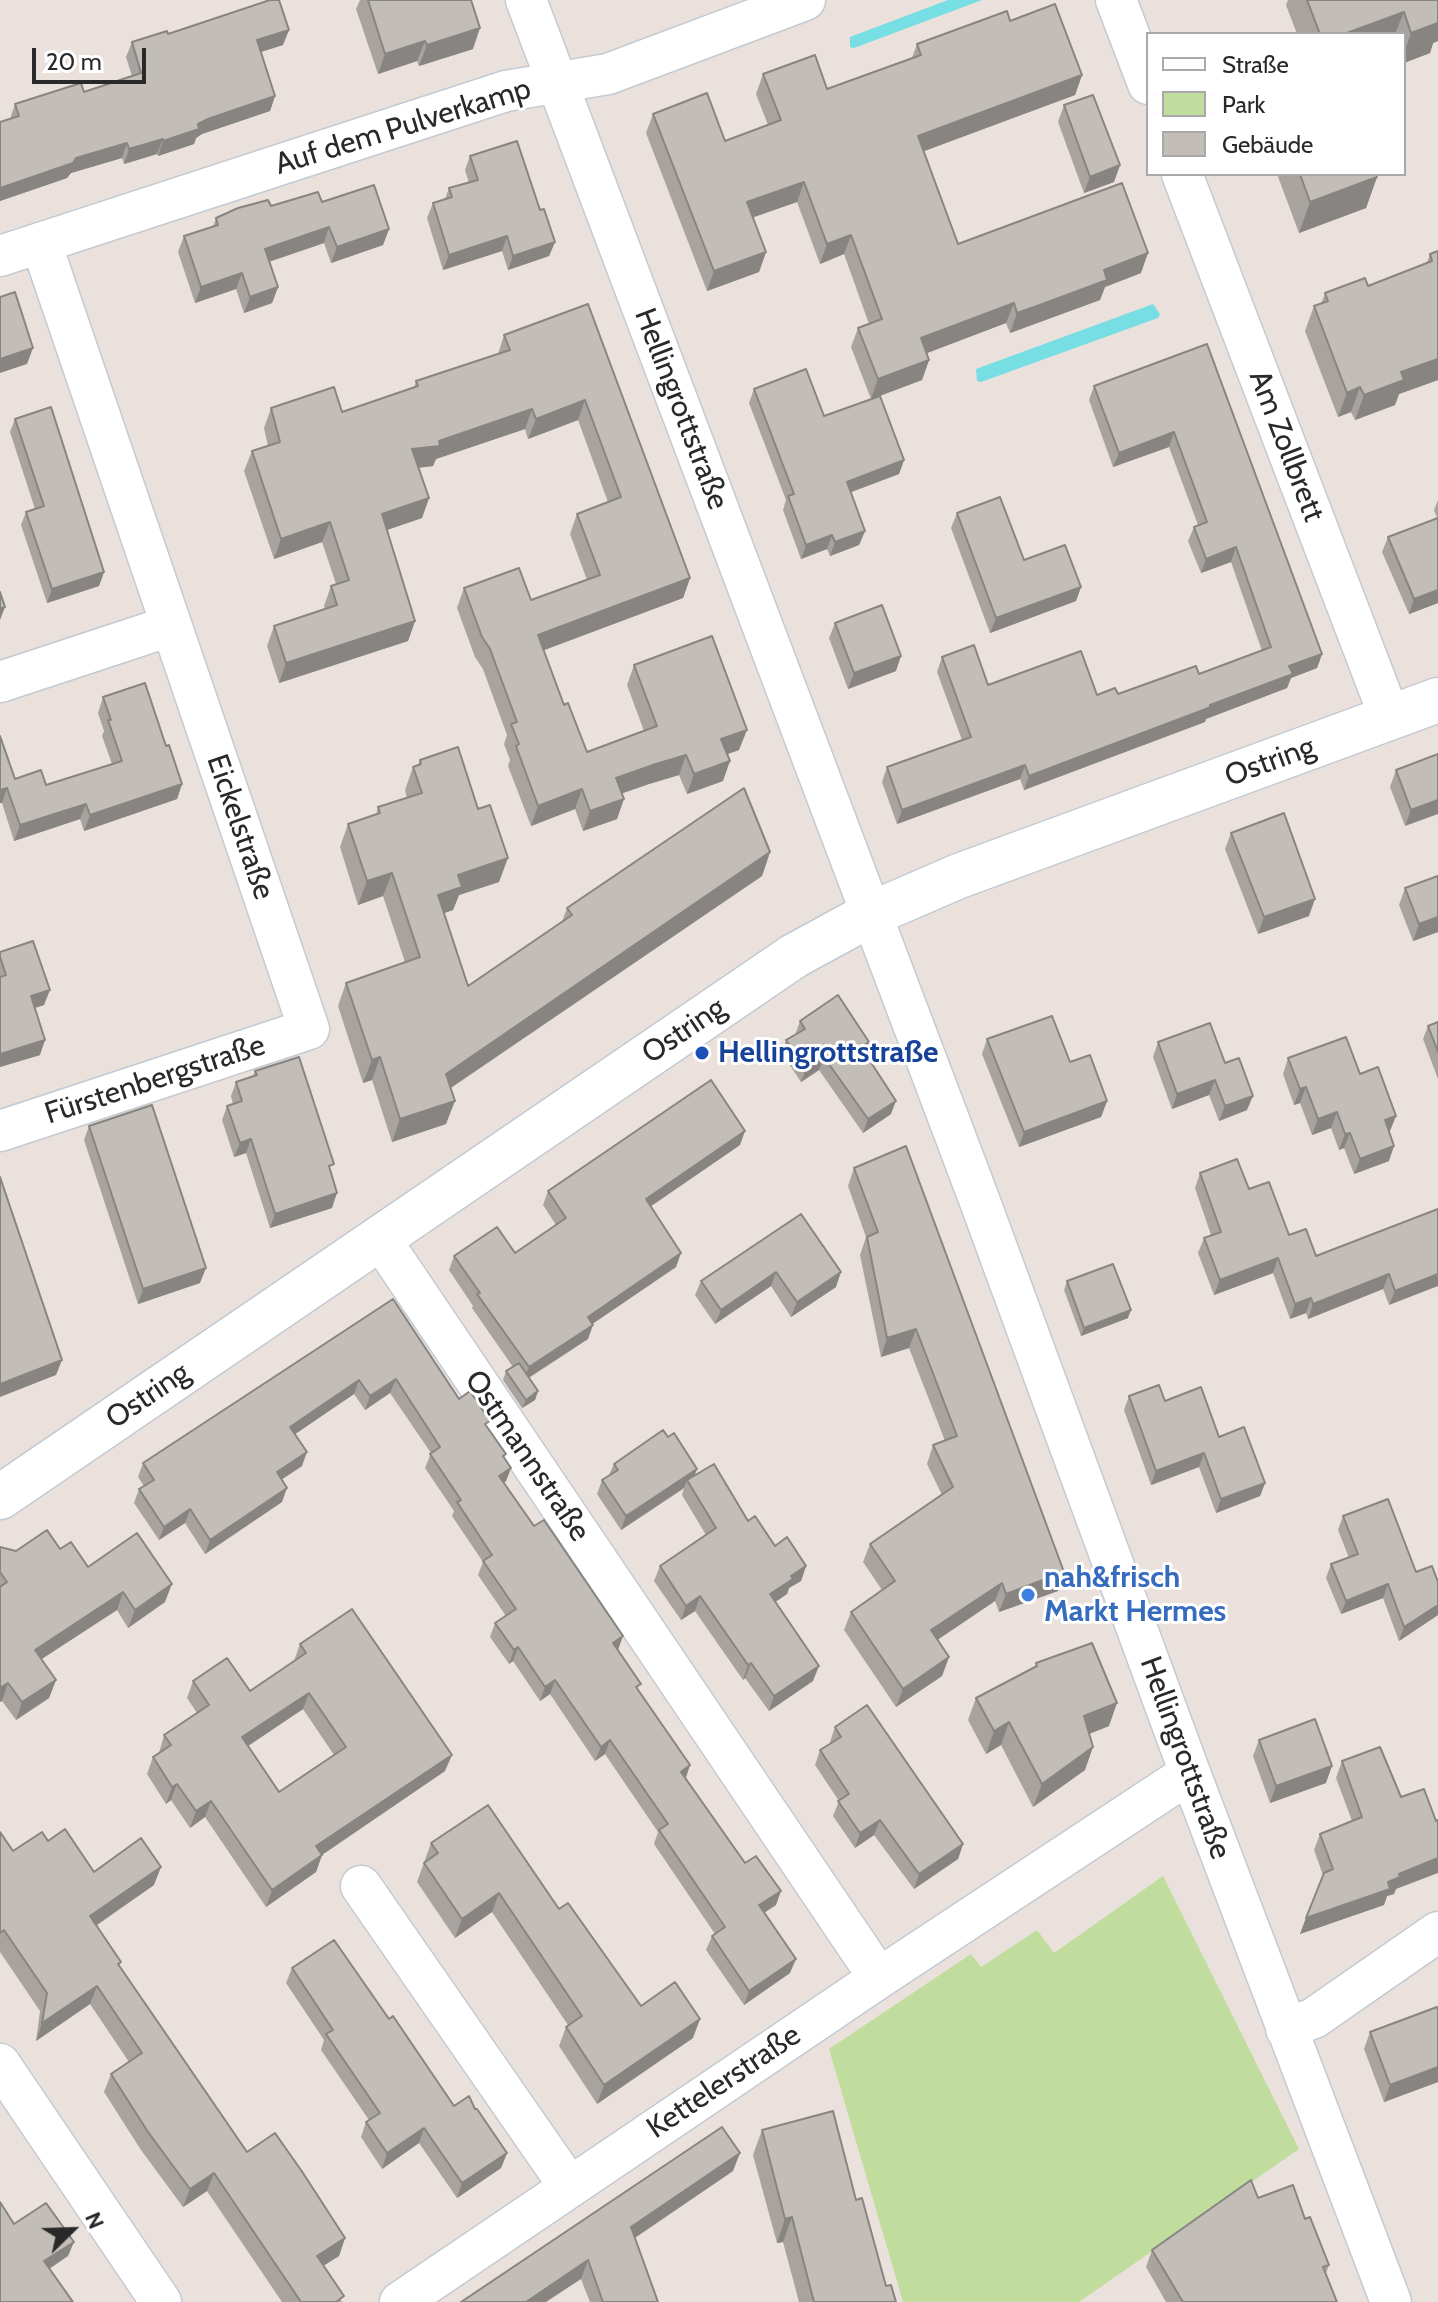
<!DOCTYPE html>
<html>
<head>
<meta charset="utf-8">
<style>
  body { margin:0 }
  #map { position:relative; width:1438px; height:2302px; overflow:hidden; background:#eae1dc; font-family:Cabin,sans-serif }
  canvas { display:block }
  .legend { position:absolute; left:1146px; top:32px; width:260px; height:144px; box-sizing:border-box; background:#fff; border:2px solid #a9a9a9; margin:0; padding:10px 14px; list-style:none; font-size:24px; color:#292929 }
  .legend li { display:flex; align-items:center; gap:16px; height:40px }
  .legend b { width:40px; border:2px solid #a9a9a9 }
  .north { position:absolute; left:32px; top:2190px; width:80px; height:80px; -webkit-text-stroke:6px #fff; paint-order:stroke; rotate:67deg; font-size:22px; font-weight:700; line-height:32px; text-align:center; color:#292929 }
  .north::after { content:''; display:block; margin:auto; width:28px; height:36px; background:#292929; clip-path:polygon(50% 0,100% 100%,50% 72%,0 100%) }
  .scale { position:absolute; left:32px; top:48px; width:114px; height:36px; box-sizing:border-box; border:4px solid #292929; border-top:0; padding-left:10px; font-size:24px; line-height:28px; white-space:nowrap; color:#292929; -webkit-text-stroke:6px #fff; paint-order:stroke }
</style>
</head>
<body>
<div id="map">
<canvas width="1438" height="2302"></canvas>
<ul class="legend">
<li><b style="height:10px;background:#fff"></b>Straße</li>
<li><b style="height:22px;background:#c0dd9d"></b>Park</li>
<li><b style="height:22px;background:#c3bdb8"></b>Gebäude</li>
</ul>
<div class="north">N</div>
<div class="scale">20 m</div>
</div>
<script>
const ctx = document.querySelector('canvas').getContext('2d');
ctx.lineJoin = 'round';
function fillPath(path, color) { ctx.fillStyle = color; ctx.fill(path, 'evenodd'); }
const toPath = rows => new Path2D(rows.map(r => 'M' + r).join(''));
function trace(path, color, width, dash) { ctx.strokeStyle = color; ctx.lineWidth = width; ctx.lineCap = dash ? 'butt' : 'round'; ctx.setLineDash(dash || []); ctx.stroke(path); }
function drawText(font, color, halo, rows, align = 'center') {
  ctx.font = font + ' Cabin,sans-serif'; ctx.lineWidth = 6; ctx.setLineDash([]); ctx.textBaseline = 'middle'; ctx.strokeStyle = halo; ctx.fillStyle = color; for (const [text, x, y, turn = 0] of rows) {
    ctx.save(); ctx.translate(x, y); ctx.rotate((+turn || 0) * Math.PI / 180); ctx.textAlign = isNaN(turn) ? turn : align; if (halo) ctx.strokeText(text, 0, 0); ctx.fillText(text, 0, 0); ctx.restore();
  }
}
fillPath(toPath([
  [1163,1876,1299,2149,1079,2302,903,2302,829,2049,971,1954,981,1967,1037,1930,1054,1953]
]), '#c0dd9d');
fillPath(toPath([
  [948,0,982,0,854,48,850,47,850,37],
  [1153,304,1160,314,1158,318,981,382,977,381,976,369]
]), '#77dee4');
const minor = toPath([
  [526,0,979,1199,1190,1773,1391,2302],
  [1116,0,1148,84],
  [1182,174,1390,718],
  [0,256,506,91,608,74,805,0],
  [0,682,170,626],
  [0,1131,309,1029,41,243],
  [379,1237,879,1978],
  [361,1886,569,2186],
  [1286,2029,1314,2018,1438,1932],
  [0,2064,161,2302],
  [400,2302,879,1978,1190,1773]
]);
const tertiary = toPath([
  [0,1497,794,956,871,914,959,876,1438,700]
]);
trace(minor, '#c4cad2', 43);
trace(tertiary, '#c4cad2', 47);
trace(minor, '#fff', 40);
trace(tertiary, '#fff', 44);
fillPath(toPath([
  [360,0,471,0,473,49,419,66,417,61,378,74,356,9],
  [1288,0,1438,0,1438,41,1433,43,1430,53,1404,63,1404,34,1297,34,1286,5],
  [1010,21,1082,75,1075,95,924,151,958,244,1141,273,1105,287,1100,300,1010,333,1006,323,927,353,929,360,922,380,880,396,904,460,899,474,850,492,865,531,859,545,830,556,827,549,801,559,783,510,786,500,749,403,754,389,824,416,871,399,851,347,858,328,869,324,844,254,820,264,797,202,753,217,766,252,759,272,707,291,646,133,653,114,725,141,768,125,756,94,763,74,827,89,912,58,917,44],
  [168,34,283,45,261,52,275,96,270,111,202,134,196,138,194,144,158,156,157,154,124,164,122,158,71,173,67,178,0,201,0,122,10,119,15,104,84,92,132,76,126,57,132,42],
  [1064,105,1120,165,1114,182,1084,193,1058,122],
  [470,156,540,210,555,242,549,256,508,270,502,251,443,270,427,218,433,203,445,199,449,188,469,183,465,170],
  [1277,174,1376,174,1377,177,1366,208,1299,233],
  [322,202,389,229,383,245,331,263,324,243,269,262,278,287,272,303,244,313,236,289,195,303,178,252,184,236,213,227,216,218,271,206],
  [1438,251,1438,380,1399,394,1395,405,1355,420,1351,412,1338,417,1305,331,1314,306,1321,304,1325,293,1368,286,1427,263,1430,254],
  [588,304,690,578,683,598,544,650,564,705,587,752,644,731,627,685,634,665,739,750,727,754,723,781,687,794,679,775,649,784,622,793,617,819,583,831,575,809,531,826,508,766,510,760,504,744,507,735,483,669,475,657,457,608,464,588,531,600,587,580,570,534,577,514,608,502,578,420,528,439,525,429,436,459,433,466,419,468,429,498,422,518,387,530,415,621,408,641,279,683,267,646,274,626,325,609,324,606,331,586,336,584,322,542,274,559,244,471,252,451,268,446,264,428,271,408,342,412,414,388,416,381,498,354,504,335],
  [1207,344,1322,654,1317,668,1291,678,1287,688,1206,719,1205,722,1024,790,1020,779,897,824,882,782,887,767,962,740,937,672,942,657,988,685,1097,695,1118,694,1199,674,1262,651,1231,562,1201,573,1188,541,1194,527,1198,525,1169,447,1113,467,1089,400,1094,386],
  [15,419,104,572,99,586,47,603,21,525,26,512,35,509,10,432],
  [1438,500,1438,603,1409,614,1382,552,1388,537,1437,518,1434,510],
  [957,513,1024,560,1081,587,1076,601,990,633,951,528],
  [835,623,896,671,848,689,829,638],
  [103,697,166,746,182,784,177,799,84,831,80,819,14,841,2,803,0,736,15,779,46,785,112,764,102,736,104,731,98,713],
  [1438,754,1405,826,1390,787,1396,770],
  [420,760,499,882,459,895,453,910,444,913,468,986,562,922,567,908,770,852,762,876,451,1088,446,1124,392,1142,372,1080,363,1083,338,1006,346,983,405,962,383,896,358,905,340,847,348,824,376,815,378,807,407,798,405,790,413,767,418,765],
  [1231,833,1309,916,1258,934,1225,849],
  [1438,876,1438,932,1413,941,1399,905,1405,888],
  [0,952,44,1005,35,1008,40,1055,0,1067],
  [800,1021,869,1042,865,1053,891,1114,863,1133,819,1070,801,1082,782,1053,786,1040,795,1035],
  [1438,1022,1438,1079,1423,1039,1428,1026],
  [987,1039,1070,1062,1107,1101,1101,1117,1019,1147,982,1054],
  [1158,1042,1225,1063,1247,1110,1219,1121,1209,1095,1172,1109,1153,1057],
  [1288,1058,1360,1074,1396,1116,1389,1132,1389,1161,1354,1174,1344,1148,1339,1150,1331,1128,1312,1135,1300,1103,1294,1105,1283,1074],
  [255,1071,331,1173,332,1208,270,1228,246,1153,234,1157,222,1120,227,1106,233,1104,231,1096,236,1082,253,1076],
  [89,1126,200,1283,138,1304,84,1140],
  [740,1145,651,1206,676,1267,592,1324,588,1339,529,1378,538,1391,535,1400,522,1408,503,1380,506,1371,513,1367,472,1308,473,1306,449,1270,454,1256,515,1253,556,1225,543,1205,548,1191],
  [854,1168,1064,1572,1058,1591,999,1612,995,1601,937,1640,949,1657,942,1676,896,1707,844,1630,851,1612,882,1590,863,1562,870,1544,942,1495,927,1464,933,1445,945,1441,909,1348,881,1357,860,1255,866,1237,848,1186],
  [1200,1173,1249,1189,1289,1235,1316,1256,1438,1209,1389,1305,1383,1289,1308,1319,1306,1313,1290,1319,1273,1273,1214,1295,1198,1253,1204,1238,1211,1235,1195,1188],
  [801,1214,836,1287,791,1317,771,1286,715,1324,695,1295,701,1281],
  [1067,1281,1128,1318,1081,1336,1064,1290],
  [393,1299,459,1399,487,1428,506,1454,504,1457,511,1468,506,1481,504,1483,618,1650,639,1690,690,1765,686,1778,745,1863,776,1905,764,1913,790,1973,744,2005,706,1950,712,1936,715,1934,654,1844,658,1832,605,1754,595,1761,550,1694,540,1701,513,1661,509,1664,490,1637,495,1623,506,1616,478,1575,483,1562,452,1516,454,1511,425,1468,431,1453,390,1393,365,1410,354,1394,295,1434,302,1466,282,1479,282,1502,205,1554,185,1523,159,1540,134,1503,139,1489,144,1486,138,1477,143,1463],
  [1129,1396,1165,1401,1219,1437,1265,1483,1260,1496,1216,1513,1199,1467,1151,1485,1124,1410],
  [614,1464,695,1475,775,1546,806,1566,801,1581,789,1588,787,1594,775,1602,813,1681,769,1711,745,1678,743,1680,695,1611,681,1620,654,1581,660,1566,706,1535,682,1495,684,1488,621,1530,597,1494,602,1480,609,1475],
  [1343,1516,1416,1572,1438,1582,1438,1615,1399,1641,1383,1598,1341,1614,1326,1578,1331,1564,1349,1558,1338,1530],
  [0,1547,16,1551,60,1549,88,1567,165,1602,128,1628,117,1610,41,1659,56,1680,49,1698,16,1720,2,1701,0,1702],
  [300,1644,445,1771,322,1855,316,1872,266,1907,205,1817,190,1828,171,1800,166,1804,147,1774,153,1757,159,1753,164,1735,197,1713,187,1698,193,1681,250,1691,294,1661],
  [303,1709,334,1755,279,1792,248,1746],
  [1036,1663,1109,1726,1089,1734,1085,1770,1033,1807,1001,1745,986,1754,968,1720,976,1698,1035,1667],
  [835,1727,963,1844,958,1859,914,1889,874,1835,855,1848,833,1816,839,1801,815,1765,820,1750,831,1744,830,1742],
  [1259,1740,1326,1783,1270,1803,1253,1756],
  [1342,1761,1396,1889,1394,1894,1387,1896,1384,1905,1300,1934,1323,1875,1314,1850,1320,1834,1352,1821,1336,1778],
  [0,1832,13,1851,48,1841,94,1872,154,1885,96,1926,119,1967,247,2152,345,2238,339,2256,323,2266,342,2302,282,2302,207,2191,183,2207,141,2150,104,2092,111,2074,129,2062,90,2004,36,2041,40,2011,0,1952],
  [431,1843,559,1909,641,2006,693,2038,597,2104,559,2046,566,2027,568,2025,492,1912,455,1938,417,1882],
  [292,1968,389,2019,454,2106,475,2109,507,2153,501,2168,457,2198,419,2143,382,2169,361,2137,366,2122,369,2120,321,2050,324,2040,286,1983],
  [1438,2010,1438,2082,1384,2102,1364,2049,1370,2032],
  [762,2130,856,2200,886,2286,896,2302,799,2302,783,2242,777,2243,753,2155],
  [733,2171,635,2238,658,2302,590,2302,581,2279,461,2302],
  [1258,2198,1305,2219,1329,2265,1326,2273,1337,2302,1166,2302,1146,2267,1152,2250]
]), '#a8a39e');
fillPath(toPath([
  [1404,12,1395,34,1344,34],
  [1438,15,1438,41,1433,43,1430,53,1404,63,1404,53,1411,33],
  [480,28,473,49,419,66,427,45],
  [289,30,283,45,251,55,257,40],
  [425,41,417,61,378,74,385,54],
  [1082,75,1075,95,911,156,918,136],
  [275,96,270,111,202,134,196,138,194,144,158,156,163,141,208,119],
  [163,139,157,154,124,164,129,149],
  [127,143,122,158,71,173,67,178,0,201,0,188,76,158],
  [1120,165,1114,182,1084,193,1090,177],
  [1377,177,1366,208,1299,233,1310,202],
  [804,182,797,202,740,222,747,202],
  [329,227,324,243,259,265,265,249],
  [389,229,383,245,331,263,337,247],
  [851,235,844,254,820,264,827,244],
  [507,236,502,251,443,270,449,255],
  [555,242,549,256,508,270,513,256],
  [766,252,759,272,707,291,714,271],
  [1148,253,1141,273,1105,287,1100,300,1010,333,1017,313,1104,270],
  [242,273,236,289,195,303,201,287],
  [278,287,272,303,244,313,250,297],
  [1014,303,1006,323,914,358,921,338],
  [33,348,27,364,0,373,0,359],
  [1438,359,1438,380,1399,394,1395,405,1355,420,1364,395,1401,372],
  [929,360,922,380,871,399,878,379],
  [1360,387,1351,412,1338,417,1347,393],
  [585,400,578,420,528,439,536,419],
  [532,409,525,429,436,459,433,466,405,469,412,449],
  [1174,432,1169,447,1113,467,1119,453],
  [904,460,899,474,841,496,847,482],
  [429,498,422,518,375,534,382,514],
  [330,522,322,542,274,559,281,539],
  [865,531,859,545,830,556,835,542],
  [832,535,827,549,801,559,806,545],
  [1236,547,1231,562,1201,573,1206,559],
  [104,572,99,586,47,603,52,589],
  [690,578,683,598,531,655,538,635],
  [1081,587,1076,601,990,633,996,618],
  [1438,590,1438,603,1409,614,1414,599],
  [5,607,0,620,0,609],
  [415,621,408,641,279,683,286,663],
  [1322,654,1317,668,1291,678,1287,688,1206,719,1205,722,1024,790,1029,776,1210,705,1289,666],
  [901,656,896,671,848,689,854,673],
  [747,730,739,750,714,759,721,739],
  [686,755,679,775,649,784,609,798,616,778,656,764],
  [730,761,723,781,687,794,694,774],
  [1025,765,1020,779,897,824,902,810],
  [182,784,177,799,84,831,90,815],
  [7,788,2,803,0,803,0,790],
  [582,789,575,809,531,826,538,806],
  [624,799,617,819,583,831,590,811],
  [1438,800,1438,814,1405,826,1411,810],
  [86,804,80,819,14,841,20,825],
  [770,852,762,876,437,1097,446,1074],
  [508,858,499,882,459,895,453,910,430,918,438,895,458,875],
  [392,873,383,896,358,905,367,881],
  [1315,899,1309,916,1258,934,1264,917],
  [1438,917,1438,932,1413,941,1419,924],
  [50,990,44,1005,25,1011,31,996],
  [45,1040,40,1055,0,1067,0,1054],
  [380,1057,372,1080,363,1083,372,1060],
  [824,1057,819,1070,801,1082,806,1069],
  [1215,1080,1209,1095,1172,1109,1177,1094],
  [1306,1087,1300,1103,1294,1105,1300,1089],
  [1253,1096,1247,1110,1219,1121,1225,1106],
  [455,1101,446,1124,392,1142,400,1119],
  [896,1101,891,1114,863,1133,868,1119],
  [1107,1101,1101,1117,1019,1147,1024,1132],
  [1337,1112,1331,1128,1312,1135,1318,1119],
  [1396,1116,1390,1131,1379,1135,1385,1120],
  [745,1131,740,1145,641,1213,646,1199],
  [1350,1133,1344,1148,1339,1150,1345,1134],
  [251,1139,246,1153,234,1157,240,1143],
  [1394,1146,1389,1161,1354,1174,1360,1159],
  [337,1193,332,1208,270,1228,275,1214],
  [681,1253,676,1267,582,1331,588,1317],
  [1278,1258,1273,1273,1214,1295,1220,1280],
  [206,1268,200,1283,138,1304,143,1289],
  [776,1272,771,1286,715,1324,721,1310],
  [841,1272,836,1287,791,1317,797,1302],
  [1389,1274,1383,1289,1308,1319,1313,1304],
  [1438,1274,1438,1286,1389,1305,1395,1291],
  [1311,1298,1306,1313,1290,1319,1295,1304],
  [1131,1310,1128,1318,1081,1336,1084,1328],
  [593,1325,588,1339,523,1381,529,1367],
  [916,1329,909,1348,881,1357,887,1338],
  [62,1360,56,1375,0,1397,0,1384],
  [396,1379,390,1393,365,1410,370,1396],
  [359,1380,354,1394,285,1441,290,1427],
  [538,1391,535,1400,522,1408,526,1400],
  [307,1452,302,1466,272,1486,277,1472],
  [1204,1453,1199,1467,1151,1485,1156,1471],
  [511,1468,506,1481,494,1490,499,1476],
  [697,1469,692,1483,687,1480,684,1488,621,1530,626,1516],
  [1265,1483,1260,1496,1216,1513,1221,1499],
  [287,1488,282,1502,205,1554,210,1540],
  [190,1509,185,1523,159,1540,164,1527],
  [806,1566,801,1581,789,1588,787,1594,765,1609,770,1594,791,1576],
  [1064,1572,1058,1591,999,1612,1006,1594],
  [1002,1583,995,1601,924,1649,931,1630],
  [172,1584,165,1602,128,1628,135,1610],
  [1388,1584,1383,1598,1341,1614,1346,1601],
  [123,1592,117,1610,28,1668,35,1650],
  [700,1596,695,1611,681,1620,686,1606],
  [1438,1605,1438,1615,1399,1641,1404,1627],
  [623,1636,618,1650,613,1643],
  [518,1647,513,1661,509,1664,514,1650],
  [949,1657,942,1676,896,1707,903,1689],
  [751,1663,745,1678,743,1680,748,1665],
  [819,1666,813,1681,769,1711,774,1696],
  [56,1680,49,1698,16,1720,22,1702],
  [555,1680,550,1694,540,1701,545,1687],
  [8,1683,2,1701,0,1702,0,1688],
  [309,1693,303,1709,236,1754,242,1737],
  [1117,1703,1109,1726,1076,1739,1084,1716],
  [1009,1722,1001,1745,986,1754,994,1731],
  [610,1740,605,1754,595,1761,601,1747],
  [1093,1747,1085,1770,1033,1807,1042,1784],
  [452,1755,445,1771,310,1863,316,1846],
  [690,1765,685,1779,681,1772],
  [1332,1766,1326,1783,1270,1803,1276,1786],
  [177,1784,171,1800,166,1804,172,1787],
  [211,1801,205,1817,190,1828,196,1811],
  [880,1820,874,1835,855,1848,860,1833],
  [963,1844,958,1859,914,1889,919,1874],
  [322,1855,316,1872,266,1907,272,1890],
  [1438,1858,1438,1873,1396,1889,1394,1894,1387,1896,1384,1905,1300,1934,1306,1918,1388,1882,1399,1874],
  [161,1867,154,1885,83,1934,90,1916],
  [781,1891,776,1905,754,1919,759,1905],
  [499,1893,492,1912,455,1938,462,1919],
  [796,1959,790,1973,744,2005,749,1991],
  [97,1986,90,2004,36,2041,42,2023],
  [700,2019,693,2038,597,2104,604,2085],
  [1438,2067,1438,2082,1384,2102,1390,2085],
  [424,2128,419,2143,382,2169,387,2153],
  [507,2153,501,2168,457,2198,462,2183],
  [740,2153,733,2171,624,2245,631,2227],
  [214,2173,207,2191,183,2207,190,2189],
  [792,2217,783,2242,777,2243,785,2219],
  [345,2238,339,2256,310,2274,317,2256],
  [74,2242,68,2256,39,2276,44,2261],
  [588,2260,581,2279,546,2302,526,2302]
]), '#888481');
const building = toPath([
  [270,0,279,0,289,30,257,40,275,96,208,119,198,124,199,129,163,141,163,139,129,149,127,143,76,158,73,163,0,188,0,122,19,116,15,104,81,83,84,92,141,73,132,42,167,31,168,34,270,0],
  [368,0,471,0,480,28,427,45,425,41,385,54,368,0],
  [1307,0,1438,0,1438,23,1411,33,1404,12,1344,34,1320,34,1307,0],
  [1055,4,1082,75,918,136,958,244,1122,183,1148,253,1104,270,1107,280,1037,306,1017,313,1014,303,921,338,929,360,878,379,858,328,882,319,851,235,827,244,804,182,747,202,766,252,714,271,653,114,707,93,725,141,781,120,763,74,815,55,827,89,921,55,917,44,1007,11,1010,21,1055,4],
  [1093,95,1120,165,1090,177,1064,105,1093,95],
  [517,141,540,210,544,209,555,242,513,256,507,236,449,255,433,203,452,197,449,188,478,180,470,156,517,141],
  [1300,174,1376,174,1377,177,1310,202,1300,174],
  [374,185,389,229,337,247,329,227,265,249,278,287,250,297,242,273,201,287,184,236,218,225,216,218,238,208,268,200,271,206,318,192,322,202,374,185],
  [1438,251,1438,359,1401,372,1404,380,1364,395,1360,387,1347,393,1314,306,1328,301,1325,293,1365,278,1368,286,1432,261,1430,254,1438,251],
  [15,292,33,348,0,359,0,297,15,292],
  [588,304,690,578,538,635,564,705,568,703,587,752,657,726,634,665,712,636,747,730,721,739,730,761,694,774,686,755,656,764,616,778,624,799,590,811,582,789,538,806,516,746,519,744,511,724,517,722,490,649,482,637,464,588,519,568,531,600,600,575,577,514,621,497,585,400,536,419,532,409,439,441,440,446,412,449,429,498,382,514,415,621,286,663,274,626,337,605,331,586,349,580,330,522,281,539,252,451,280,442,271,408,334,387,342,412,418,386,416,381,510,350,504,335,588,304],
  [1207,344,1322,654,1289,666,1293,674,1210,705,1211,707,1029,776,1025,765,902,810,887,767,971,737,942,657,974,645,988,685,1081,651,1097,695,1115,688,1118,694,1196,666,1199,674,1271,647,1236,547,1206,559,1194,527,1207,522,1174,432,1119,453,1094,386,1207,344],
  [806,369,824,416,880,396,904,460,847,482,865,531,835,542,832,535,806,545,788,496,794,494,754,389,806,369],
  [51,407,104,572,52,589,26,512,44,506,15,419,51,407],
  [1000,497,1024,560,1065,545,1081,587,996,618,957,513,1000,497],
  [1438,518,1438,590,1414,599,1388,537,1438,518],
  [0,592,5,607,0,609,0,592],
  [882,605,901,656,854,673,835,623,882,605],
  [145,683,166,746,169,745,182,784,90,815,86,804,20,825,7,788,0,790,0,736,15,779,41,770,46,785,122,761,108,720,111,720,103,697,145,683],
  [458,747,478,809,490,805,508,858,458,875,462,887,438,895,468,986,572,915,567,908,744,788,770,852,446,1074,455,1101,400,1119,380,1057,372,1060,346,983,420,957,392,873,367,881,348,824,380,813,378,807,422,793,413,767,421,764,420,760,458,747],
  [1438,754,1438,800,1411,810,1396,770,1438,754],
  [1284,813,1315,899,1264,917,1231,833,1284,813],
  [1438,876,1438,917,1419,924,1405,888,1438,876],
  [33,941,50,990,31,996,45,1040,0,1054,0,977,6,975,0,957,0,952,33,941],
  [838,995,869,1042,861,1047,896,1101,868,1119,824,1057,806,1069,786,1040,805,1029,800,1021,838,995],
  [1052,1016,1070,1062,1090,1055,1107,1101,1024,1132,987,1039,1052,1016],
  [1438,1022,1438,1052,1428,1026,1438,1022],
  [1210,1023,1225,1063,1239,1058,1253,1096,1225,1106,1215,1080,1177,1094,1158,1042,1210,1023],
  [1346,1037,1360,1074,1378,1067,1396,1116,1385,1120,1394,1146,1360,1159,1350,1133,1345,1134,1337,1112,1318,1119,1306,1087,1300,1089,1288,1058,1346,1037],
  [299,1057,334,1164,329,1166,337,1193,275,1214,251,1139,240,1143,227,1106,242,1101,236,1082,257,1075,255,1071,299,1057],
  [711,1080,745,1131,646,1199,681,1253,588,1317,593,1325,529,1367,477,1294,480,1293,454,1256,497,1227,515,1253,566,1218,548,1191,711,1080],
  [152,1105,206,1268,143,1289,89,1126,152,1105],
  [906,1146,1064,1572,1006,1594,1002,1583,931,1630,949,1657,903,1689,851,1612,895,1581,870,1544,953,1487,933,1445,957,1436,916,1329,887,1338,867,1237,878,1232,854,1168,906,1146],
  [1237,1159,1249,1189,1269,1182,1289,1235,1306,1229,1316,1256,1438,1209,1438,1274,1395,1291,1389,1274,1313,1304,1311,1298,1295,1304,1278,1258,1220,1280,1204,1238,1221,1232,1200,1173,1237,1159],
  [0,1177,62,1360,0,1384,0,1177],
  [801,1214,841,1272,797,1302,776,1272,721,1310,701,1281,801,1214],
  [1113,1264,1131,1310,1084,1328,1067,1281,1113,1264],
  [393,1299,459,1399,470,1391,490,1421,485,1424,506,1454,503,1456,511,1468,499,1476,534,1526,544,1520,623,1636,613,1643,641,1684,636,1687,690,1765,681,1772,745,1863,756,1856,781,1891,759,1905,796,1959,749,1991,712,1936,725,1927,659,1830,668,1824,610,1740,601,1747,555,1680,545,1687,518,1647,514,1650,495,1623,516,1609,483,1561,492,1555,457,1502,461,1500,430,1454,440,1447,396,1379,370,1396,359,1380,290,1427,307,1452,277,1472,287,1488,210,1540,190,1509,164,1527,139,1489,154,1480,143,1463,393,1299],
  [519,1363,538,1391,526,1400,506,1371,519,1363],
  [1159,1385,1165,1401,1201,1387,1219,1437,1244,1427,1265,1483,1221,1499,1204,1453,1156,1471,1129,1396,1159,1385],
  [663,1430,668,1437,674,1433,697,1469,626,1516,602,1480,618,1470,614,1464,663,1430],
  [714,1464,748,1521,755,1516,775,1546,787,1537,806,1566,791,1576,793,1579,770,1594,819,1666,774,1696,751,1663,748,1665,700,1596,686,1606,660,1566,716,1528,687,1480,714,1464],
  [1388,1499,1416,1572,1432,1566,1438,1582,1438,1605,1404,1627,1388,1584,1346,1601,1331,1564,1358,1554,1343,1516,1388,1499],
  [47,1530,60,1549,71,1542,88,1567,137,1533,172,1584,135,1610,123,1592,35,1650,56,1680,22,1702,8,1683,0,1688,0,1587,7,1582,0,1572,0,1547,16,1551,47,1530],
  [352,1609,452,1755,316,1846,322,1855,272,1890,211,1801,196,1811,177,1784,172,1787,153,1757,171,1745,164,1735,209,1705,193,1681,227,1658,250,1691,306,1653,300,1644,352,1609],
  [309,1693,346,1747,279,1792,242,1737,309,1693],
  [1092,1643,1117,1703,1084,1716,1093,1747,1042,1784,1009,1722,994,1731,976,1698,1037,1666,1036,1663,1092,1643],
  [867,1705,963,1844,919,1874,880,1820,860,1833,838,1801,849,1794,820,1750,841,1737,835,1727,867,1705],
  [1315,1719,1332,1766,1276,1786,1259,1740,1315,1719],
  [1380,1747,1401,1797,1424,1789,1436,1821,1438,1820,1438,1858,1399,1874,1400,1877,1388,1882,1390,1889,1306,1918,1324,1873,1333,1869,1320,1834,1362,1817,1342,1761,1380,1747],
  [488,1805,559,1909,568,1903,641,2006,675,1982,700,2019,604,2085,566,2027,582,2016,499,1893,462,1919,424,1863,438,1853,431,1843,488,1805],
  [65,1829,94,1872,141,1838,161,1867,90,1916,121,1962,118,1964,247,2152,275,2133,303,2173,345,2238,317,2256,344,2296,336,2302,301,2302,214,2173,190,2189,148,2132,111,2074,142,2053,97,1986,42,2023,47,1993,4,1930,0,1933,0,1832,13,1851,42,1832,48,1841,65,1829],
  [334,1940,389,2019,393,2016,454,2106,469,2096,475,2109,477,2109,507,2153,462,2183,424,2128,387,2153,366,2122,380,2113,326,2034,333,2030,292,1968,334,1940],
  [1437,2007,1438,2010,1438,2067,1390,2085,1370,2032,1437,2007],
  [833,2111,856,2200,862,2198,886,2286,891,2285,896,2302,814,2302,792,2217,785,2219,762,2130,833,2111],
  [722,2127,740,2153,631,2227,658,2302,603,2302,588,2260,526,2302,461,2302,722,2127],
  [1251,2180,1258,2198,1293,2185,1305,2219,1310,2217,1329,2265,1323,2267,1337,2302,1183,2302,1152,2250,1251,2180],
  [0,2202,14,2224,46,2203,74,2242,44,2261,73,2302,0,2302,0,2202]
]);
fillPath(building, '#c3bdb8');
trace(building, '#888481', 2);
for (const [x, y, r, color] of [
  [702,1053,8,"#1a4fb4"],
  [1028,1595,8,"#3f7fe0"]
]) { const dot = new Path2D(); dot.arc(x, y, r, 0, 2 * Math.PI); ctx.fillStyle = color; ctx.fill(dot); trace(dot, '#fff', 3); }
drawText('30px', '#292929', '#fff', [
  ["Auf dem Pulverkamp",403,127,-17],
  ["Hellingrottstraße",681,409,69],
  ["Am Zollbrett",1286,446,69],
  ["Ostring",1270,762,-20],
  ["Eickelstraße",240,827,71],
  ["Ostring",684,1031,-34],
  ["Fürstenbergstraße",155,1080,-18],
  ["Ostring",148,1396,-34],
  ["Ostmannstraße",527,1456,56],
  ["Hellingrottstraße",1185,1758,70],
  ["Kettelerstraße",724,2082,-34]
]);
drawText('bold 30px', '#164399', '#fff', [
  ["Hellingrottstraße",718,1053]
], 'left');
drawText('bold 30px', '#366cbe', '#fff', [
  ["nah&frisch",1044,1578],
  ["Markt Hermes",1044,1612]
], 'left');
</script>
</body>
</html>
